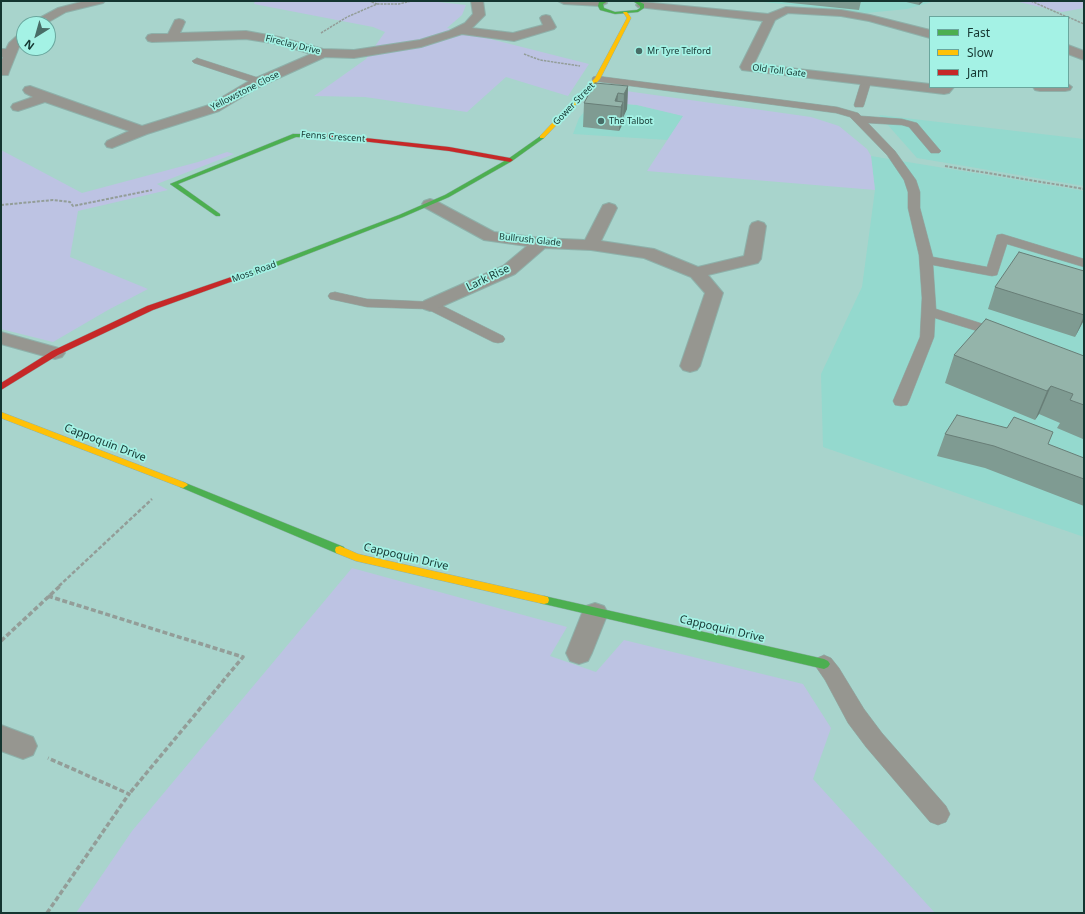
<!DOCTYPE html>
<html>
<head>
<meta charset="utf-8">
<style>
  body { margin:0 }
  #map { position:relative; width:1085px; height:914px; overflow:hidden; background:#a8d4cc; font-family:"Noto Sans",sans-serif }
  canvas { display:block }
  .frame { position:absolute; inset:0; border:2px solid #143530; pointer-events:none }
  .legend { position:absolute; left:929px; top:16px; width:140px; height:72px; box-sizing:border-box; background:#a4f2e5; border:1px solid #6aa69d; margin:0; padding:5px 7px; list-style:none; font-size:12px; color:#143530 }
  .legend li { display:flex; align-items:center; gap:8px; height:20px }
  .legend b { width:20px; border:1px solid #6aa69d }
  .north { position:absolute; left:16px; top:16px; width:40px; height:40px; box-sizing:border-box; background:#a4f2e5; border:1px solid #6aa69d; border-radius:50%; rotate:217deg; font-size:11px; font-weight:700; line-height:16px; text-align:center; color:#143530 }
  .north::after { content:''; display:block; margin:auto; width:14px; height:18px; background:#486d67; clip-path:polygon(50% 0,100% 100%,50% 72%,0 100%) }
</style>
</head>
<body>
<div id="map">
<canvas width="1085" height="914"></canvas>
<div class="frame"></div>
<ul class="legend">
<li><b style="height:5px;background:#4caf50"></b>Fast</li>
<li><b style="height:5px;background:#ffc107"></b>Slow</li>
<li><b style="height:5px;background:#c62828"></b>Jam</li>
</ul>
<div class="north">N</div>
</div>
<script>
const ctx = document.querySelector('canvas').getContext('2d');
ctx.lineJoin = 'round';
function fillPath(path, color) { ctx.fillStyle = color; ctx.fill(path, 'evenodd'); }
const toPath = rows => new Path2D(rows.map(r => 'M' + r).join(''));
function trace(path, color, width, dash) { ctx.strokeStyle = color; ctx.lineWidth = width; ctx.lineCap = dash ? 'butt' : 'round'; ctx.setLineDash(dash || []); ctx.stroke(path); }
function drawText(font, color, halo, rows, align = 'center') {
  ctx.font = font + ' "Noto Sans",sans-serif'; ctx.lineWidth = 3.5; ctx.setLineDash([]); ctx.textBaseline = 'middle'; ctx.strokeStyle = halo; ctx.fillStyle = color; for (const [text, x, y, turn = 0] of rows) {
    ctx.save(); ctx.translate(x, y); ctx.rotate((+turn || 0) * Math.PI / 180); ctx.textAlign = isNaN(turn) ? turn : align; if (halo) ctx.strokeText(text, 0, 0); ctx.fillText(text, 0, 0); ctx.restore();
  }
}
fillPath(toPath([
  [754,1,935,1,907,9,867,13],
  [593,101,637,105,684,116,668,140,573,134,579,118],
  [879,115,1084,139,1084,186,917,158],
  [871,156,1084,191,1084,537,823,447,821,374,862,287,875,190]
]), '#94d9ce');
fillPath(toPath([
  [255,1,429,1,466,5,462,15,447,28,589,64,568,96,506,77,467,112,365,97,314,96,366,59,385,32,373,27,254,4],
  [1015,1,1084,1,1084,8,1062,12],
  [626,91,811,117,839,126,867,149,871,156,875,190,647,171,683,116,637,105,593,101],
  [1,150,82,193,198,162,227,152,234,154,157,184,168,190,78,211,70,257,148,289,108,310,53,342,1,329],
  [352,568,567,627,550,656,596,672,624,640,803,684,831,728,813,779,935,913,76,913,132,831]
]), '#bdc3e3');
const lane = toPath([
  [197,58,265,80,266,82,265,84,257,84,194,63,192,61,197,58],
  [597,76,837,107,858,113,861,116,902,119,917,123,939,149,941,151,939,153,931,153,909,127,902,125,868,123,895,151,916,180,920,192,920,208,933,257,987,267,996,238,997,235,1002,234,1084,259,1084,267,1007,244,997,275,992,276,933,265,936,309,1005,331,1007,334,1005,337,1000,338,935,318,934,337,909,401,907,405,901,406,895,405,893,401,920,337,922,298,919,255,908,208,908,192,904,180,887,155,850,117,836,113,593,81,592,79,593,77,597,76],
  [866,79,871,82,864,105,863,107,855,107,854,105,861,82,866,79],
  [335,292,367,299,435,302,503,336,505,339,503,342,498,343,493,342,427,309,367,307,330,299,328,296,330,293,335,292],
  [824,655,831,658,839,668,864,709,882,733,946,806,950,814,946,822,938,825,930,822,866,747,848,723,825,680,814,664,817,658,824,655]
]);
const street = toPath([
  [85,1,105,1,103,3,66,12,45,24,30,24,32,22,58,8,85,1],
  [471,1,483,1,485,15,472,28,513,33,543,25,540,18,542,16,546,15,550,16,556,27,554,29,514,41,462,34,421,47,354,58,325,57,259,87,219,111,147,134,112,148,107,147,105,144,107,141,129,131,45,102,18,111,13,110,11,107,13,104,33,97,25,93,23,90,25,87,30,86,142,126,209,105,249,81,311,54,278,44,246,39,152,42,148,41,146,38,148,35,152,34,168,34,175,20,179,19,183,20,185,22,180,33,246,31,279,37,323,49,354,50,420,40,449,31,465,23,473,14,471,1],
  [558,1,605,1,607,3,601,6,564,4,558,1],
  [642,2,768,14,786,7,841,10,870,15,930,30,930,38,869,21,841,16,788,13,775,20,754,64,930,84,930,87,954,87,949,93,944,94,742,70,740,67,763,21,638,7,636,5,642,2],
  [24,32,24,42,19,47,9,72,8,75,1,75,1,62,3,57,1,57,1,49,6,49,9,43,20,33,24,32],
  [1068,45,1084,51,1084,60,1068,54,1068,45],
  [1068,84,1072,87,1070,90,1065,91,1040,91,1035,90,1033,87,1068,87,1068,84],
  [430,199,436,201,494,232,541,238,585,240,603,205,609,203,615,205,617,208,601,241,654,249,698,267,744,256,750,226,752,223,758,221,764,223,766,226,761,259,758,263,708,275,723,293,700,366,697,370,690,372,683,370,680,366,705,293,691,277,644,258,591,250,545,248,515,274,436,309,430,311,424,309,421,305,424,301,503,266,527,246,484,240,424,207,422,204,424,201,430,199],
  [1,332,62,349,65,353,62,357,55,359,1,344,1,332],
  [595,603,604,606,608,613,592,653,588,661,579,664,570,661,566,653,582,613,586,606,595,603],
  [1,725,33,737,37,746,33,755,23,759,1,751,1,725]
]);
const fast = toPath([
  [602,1,608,1,603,4,604,8,615,12,637,10,640,8,640,6,633,1,638,1,644,4,644,8,638,12,615,14,600,10,598,6,599,2,602,1],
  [293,134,328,134,331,136,328,138,296,137,178,184,220,214,220,216,216,216,170,184,293,134],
  [542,135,544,136,544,138,512,161,449,197,403,217,246,278,243,278,239,276,399,215,445,195,508,159,542,135],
  [183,482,344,547,345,550,344,553,340,554,336,553,180,487,178,485,183,482],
  [544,596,824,659,828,661,830,664,828,667,824,669,544,604,540,603,539,600,540,597,544,596]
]);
const slow = toPath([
  [623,12,627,12,631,18,600,79,544,138,540,138,540,136,595,78,627,18,623,12],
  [1,412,186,483,188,485,183,488,180,487,1,418,1,412],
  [340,546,358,554,544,596,548,597,549,600,548,603,544,604,356,561,336,553,335,550,336,547,340,546]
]);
const jam = toPath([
  [328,134,449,147,510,158,513,160,510,162,449,151,326,137,325,136,328,134],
  [240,274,243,274,247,276,153,310,58,355,1,390,1,383,52,351,147,306,240,274]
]);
trace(lane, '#8eb1aa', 1);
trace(street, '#8eb1aa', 2);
trace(fast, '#8eb1aa', 1);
trace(slow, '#8eb1aa', 1);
trace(jam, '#8eb1aa', 1);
trace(toPath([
  [1031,1,1067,17],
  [377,4,399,4,411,1],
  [1068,17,1084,24],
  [321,33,347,17,377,4,369,1],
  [524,54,540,60,580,66]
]), '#939d98', 1.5, [2.5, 1]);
trace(toPath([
  [945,166,1084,189],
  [1,205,53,200,70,202,73,206,152,190]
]), '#939d98', 2, [3, 1.5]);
trace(toPath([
  [59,586,152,499]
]), '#939d98', 2.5, [4, 2]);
trace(toPath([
  [48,596,243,657,129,794],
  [1,641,61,585],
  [47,913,129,794,48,758]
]), '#939d98', 3.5, [5, 2.5]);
fillPath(lane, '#969690');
fillPath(street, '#969690');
fillPath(fast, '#4caf50');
fillPath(slow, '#ffc107');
fillPath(jam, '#c62828');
fillPath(toPath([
  [772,1,861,1,859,10],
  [902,1,924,1,919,5],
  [628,86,627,109,622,117,622,125,619,131,583,127,584,103],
  [1084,271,1084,320,1075,337,988,309,995,287],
  [954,355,1084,356,1084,438,1083,439,1057,428,1060,423,1039,414,1035,420,945,383],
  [945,434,1084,458,1084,506,985,468,937,456]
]), '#7f9b92');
fillPath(toPath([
  [920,1,924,1,919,5],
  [628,86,627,109,623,118,624,94],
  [618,93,617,107,615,101],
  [623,102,622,125,619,131,621,107],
  [1084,316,1084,320,1075,337],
  [1051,386,1039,414,1035,420,1047,391]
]), '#687e77');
const building = toPath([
  [595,83,628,86,624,94,618,93,615,101,623,102,621,107,584,103,595,83],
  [1019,252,1084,271,1084,315,995,287,1019,252],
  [986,319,1084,356,1084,405,1070,400,1073,394,1051,386,1047,391,954,355,986,319],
  [957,415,1007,428,1014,417,1053,432,1048,444,1084,458,1084,479,994,446,945,434,957,415]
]);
fillPath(building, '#94b4aa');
trace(building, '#687e77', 1);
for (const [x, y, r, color] of [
  [639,51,4,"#486d67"],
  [601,121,4,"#486d67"]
]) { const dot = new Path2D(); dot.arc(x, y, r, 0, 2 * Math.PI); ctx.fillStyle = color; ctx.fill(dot); trace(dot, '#a4f2e5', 1.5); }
drawText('9px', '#143530', '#a4f2e5', [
  ["Fireclay Drive",293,45,14],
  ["Old Toll Gate",779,71,7],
  ["Yellowstone Close",245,91,-27],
  ["Gower Street",574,104,-46],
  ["Fenns Crescent",333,137,4],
  ["Bullrush Glade",530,240,6],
  ["Moss Road",254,272,-20]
]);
drawText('9px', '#143530', '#a4f2e5', [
  ["Mr Tyre Telford",647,51],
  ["The Talbot",609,121]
], 'left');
drawText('11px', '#143530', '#a4f2e5', [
  ["Lark Rise",488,278,-26],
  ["Cappoquin Drive",105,443,21],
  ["Cappoquin Drive",406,557,13],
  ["Cappoquin Drive",722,629,13]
]);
</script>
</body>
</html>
